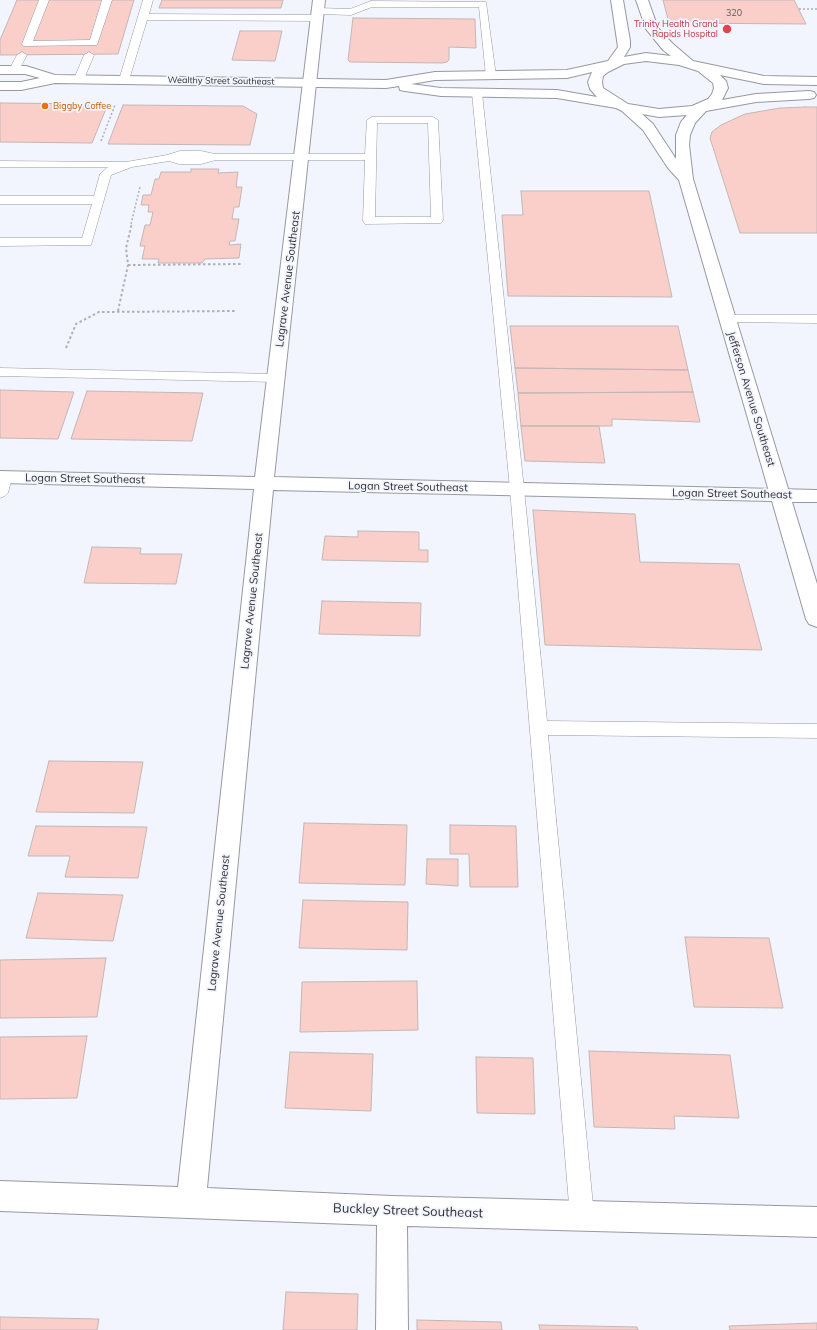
<!DOCTYPE html>
<html>
<head>
<meta charset="utf-8">
<style>
  body { margin:0 }
  canvas { display:block; background:#f2f4fe }
</style>
</head>
<body>
<canvas width="817" height="1330"></canvas>
<script>
const ctx = document.querySelector('canvas').getContext('2d');
ctx.lineJoin = 'round';
function fillPath(path, color) { ctx.fillStyle = color; ctx.fill(path, 'evenodd'); }
const toPath = rows => new Path2D(rows.map(r => 'M' + r).join(''));
function trace(path, color, width, dash) { ctx.strokeStyle = color; ctx.lineWidth = width; ctx.lineCap = dash ? 'butt' : 'round'; ctx.setLineDash(dash || []); ctx.stroke(path); }
function drawText(font, color, halo, rows, align = 'center') {
  ctx.font = font + ' Mulish,sans-serif'; ctx.lineWidth = 3.5; ctx.setLineDash([]); ctx.textBaseline = 'middle'; ctx.strokeStyle = halo; ctx.fillStyle = color; for (const [text, x, y, turn = 0] of rows) {
    ctx.save(); ctx.translate(x, y); ctx.rotate((+turn || 0) * Math.PI / 180); ctx.textAlign = isNaN(turn) ? turn : align; if (halo) ctx.strokeText(text, 0, 0); ctx.fillText(text, 0, 0); ctx.restore();
  }
}
const building = toPath([
  [17,0,134,0,118,54,0,55,0,40,17,0],
  [162,0,283,0,281,8,159,8,162,0],
  [663,0,794,0,806,24,669,23,663,0],
  [353,18,475,19,476,48,449,47,449,60,447,62,442,63,350,62,348,60,353,18],
  [240,31,282,31,275,61,232,60,240,31],
  [0,103,108,104,92,143,0,142,0,103],
  [123,105,243,106,257,114,250,145,108,144,123,105],
  [805,107,817,107,817,233,740,233,710,138,712,132,721,125,745,114,780,108,805,107],
  [191,169,219,169,218,173,238,172,236,187,242,187,239,207,234,207,232,219,239,219,235,241,230,241,229,245,241,244,239,258,205,259,202,263,158,263,159,259,142,259,145,246,140,246,145,225,150,225,153,212,148,212,149,205,141,205,143,195,151,195,155,179,159,179,161,172,191,172,191,169],
  [521,191,649,191,672,297,508,296,502,215,523,215,521,191],
  [510,326,678,326,688,370,515,368,510,326],
  [515,368,688,370,693,392,518,393,515,368],
  [0,390,74,392,58,439,0,438,0,390],
  [87,391,203,393,192,441,71,439,87,391],
  [693,392,700,422,612,419,612,426,521,426,518,393,693,392],
  [521,426,599,426,605,463,525,461,521,426],
  [533,510,635,514,640,562,739,564,762,650,545,645,533,510],
  [358,531,419,532,419,550,428,550,428,562,322,560,325,536,358,537,358,531],
  [92,547,141,548,140,554,182,554,176,584,84,583,92,547],
  [322,601,421,603,420,636,319,634,322,601],
  [49,761,143,762,134,813,36,812,49,761],
  [304,823,407,825,405,885,299,883,304,823],
  [450,825,516,826,518,887,470,887,469,854,450,854,450,825],
  [36,826,147,827,138,878,65,877,70,856,28,856,36,826],
  [427,859,458,859,458,886,426,884,427,859],
  [38,893,123,895,113,941,26,938,38,893],
  [303,900,408,902,407,950,299,948,303,900],
  [685,937,769,938,783,1008,694,1007,685,937],
  [106,958,97,1017,0,1018,0,960,106,958],
  [417,981,418,1030,300,1032,302,982,417,981],
  [87,1036,77,1098,0,1099,0,1037,87,1036],
  [589,1051,730,1055,739,1118,674,1116,675,1129,594,1127,589,1051],
  [290,1052,373,1054,371,1111,285,1108,290,1052],
  [476,1057,533,1058,535,1114,477,1113,476,1057],
  [286,1292,358,1294,357,1330,283,1330,286,1292],
  [0,1317,99,1319,97,1330,0,1330,0,1317],
  [417,1320,501,1322,502,1330,417,1330,417,1320],
  [817,1323,817,1330,730,1330,729,1326,817,1323],
  [539,1325,637,1327,638,1330,540,1330,539,1325]
]);
fillPath(building, '#facfca');
trace(building, '#c3b7b6', 1);
const lane = toPath([
  [39,0,49,0,33,41,90,40,102,0,112,0,97,45,23,46,22,44,39,0],
  [143,0,153,0,149,14,318,15,323,18,318,21,147,20,129,80,124,83,120,82,119,80,143,0],
  [371,1,486,2,496,76,491,79,486,76,479,7,372,7,351,15,318,14,313,11,318,8,350,9,371,1],
  [22,52,27,55,19,70,18,72,10,72,9,70,17,55,22,52],
  [89,52,94,55,84,79,79,82,75,81,74,79,84,55,89,52],
  [477,90,482,93,524,489,547,721,817,724,817,738,548,735,594,1216,590,1224,582,1228,574,1224,570,1216,510,489,472,93,477,90],
  [372,117,433,117,438,120,443,220,441,223,365,224,363,221,365,160,216,160,201,164,179,164,169,161,132,167,111,175,91,245,0,246,0,238,82,238,92,204,0,204,0,196,94,196,100,174,108,167,0,167,0,161,126,162,167,155,180,151,201,151,215,154,365,154,367,120,372,117],
  [377,123,428,123,431,217,375,217,377,123],
  [728,315,817,315,817,323,723,322,721,319,723,316,728,315],
  [0,368,276,374,281,375,283,378,281,381,276,382,0,376,0,368],
  [5,472,10,474,12,477,8,493,5,496,0,498,0,474,5,472]
]);
const street = toPath([
  [313,0,325,0,274,477,817,490,817,502,792,502,817,584,817,627,809,624,806,619,772,501,273,490,207,1188,392,1196,817,1207,817,1237,407,1226,408,1330,376,1330,377,1225,0,1211,0,1181,178,1187,254,489,0,483,0,471,255,477,313,0]
]);
const secondary = toPath([
  [611,0,623,0,630,41,630,47,624,57,646,53,671,56,663,50,646,29,636,0,648,0,658,28,673,44,693,61,764,76,817,77,817,85,764,84,720,75,726,81,728,88,722,100,756,94,809,91,814,92,816,95,814,98,809,99,756,102,706,111,695,123,690,135,689,145,693,179,790,495,787,499,780,501,773,499,770,495,679,180,668,168,643,130,622,111,616,108,557,98,441,96,405,91,400,90,399,86,386,88,55,83,21,90,0,90,0,82,21,82,40,78,25,74,0,74,0,66,26,66,55,75,386,80,435,72,567,70,608,61,618,47,611,0],
  [646,61,679,65,698,71,713,83,714,88,712,94,708,99,692,106,659,109,628,104,603,88,602,82,603,76,608,72,624,64,646,61],
  [592,72,588,82,590,89,597,97,557,90,441,88,411,84,435,80,567,78,592,72],
  [642,114,659,117,687,115,681,122,676,135,676,159,653,124,642,114]
]);
trace(lane, '#9799a2', 1);
trace(street, '#9799a2', 2);
trace(secondary, '#9799a2', 2);
trace(toPath([
  [799,9,817,9],
  [101,141,115,105],
  [131,224,140,187]
]), '#aeafb7', 1.5, [2, 2]);
trace(toPath([
  [128,265,243,264],
  [118,311,128,265,126,248,132,223],
  [66,348,76,324,99,312,236,311]
]), '#aeafb7', 2, [2.5, 2.5]);
fillPath(lane, '#fff');
fillPath(street, '#fff');
fillPath(secondary, '#fff');
for (const [x, y, r, color] of [
  [727,29,5,"#e0444e"],
  [45,106,4,"#e8710a"]
]) { const dot = new Path2D(); dot.arc(x, y, r, 0, 2 * Math.PI); ctx.fillStyle = color; ctx.fill(dot); trace(dot, '#f2f4fe', 1.5); }
drawText('9px', '#62585a', null, [
  ["320",734,13]
]);
drawText('9px', '#be3a42', '#f2f4fe', [
  ["Trinity Health Grand",718,24],
  ["Rapids Hospital",718,34]
], 'right');
drawText('9px', '#303134', '#f2f4fe', [
  ["Wealthy Street Southeast",221,81,1]
]);
drawText('9px', '#c56008', '#f2f4fe', [
  ["Biggby Coffee",53,106]
], 'left');
drawText('11px', '#303134', '#f2f4fe', [
  ["Lagrave Avenue Southeast",288,279,-83],
  ["Jefferson Avenue Southeast",751,399,73],
  ["Logan Street Southeast",85,479,1],
  ["Logan Street Southeast",408,487,1],
  ["Logan Street Southeast",732,494,1],
  ["Lagrave Avenue Southeast",252,601,-84],
  ["Lagrave Avenue Southeast",219,923,-84]
]);
drawText('13px', '#303134', '#f2f4fe', [
  ["Buckley Street Southeast",408,1211,2]
]);
</script>
</body>
</html>
